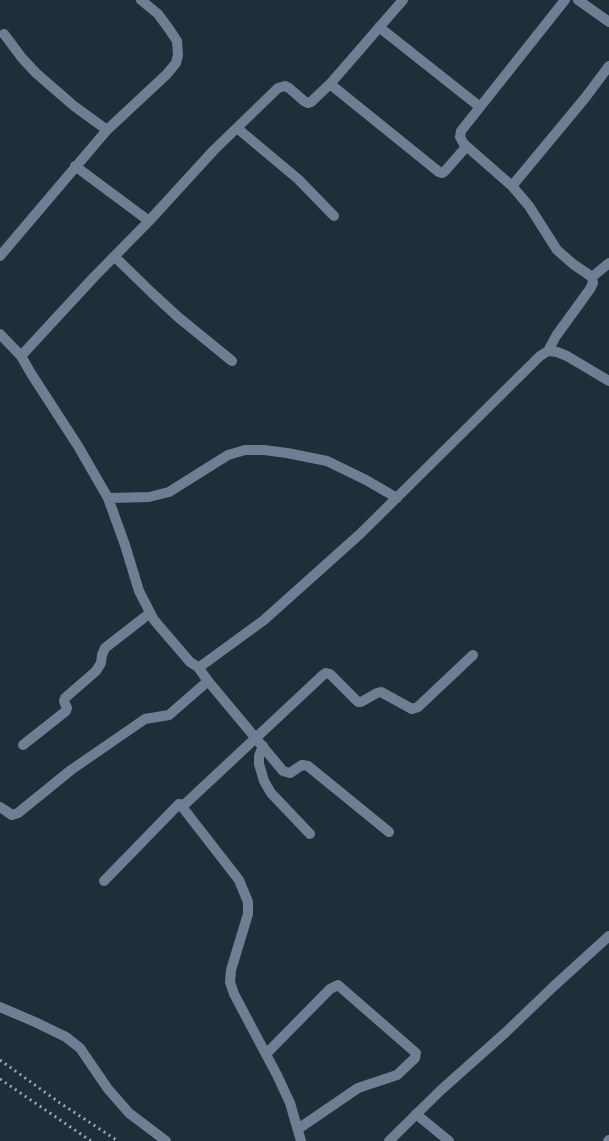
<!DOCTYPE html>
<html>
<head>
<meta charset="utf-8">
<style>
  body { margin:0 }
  canvas { display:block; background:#1d303a }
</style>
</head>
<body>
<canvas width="609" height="1141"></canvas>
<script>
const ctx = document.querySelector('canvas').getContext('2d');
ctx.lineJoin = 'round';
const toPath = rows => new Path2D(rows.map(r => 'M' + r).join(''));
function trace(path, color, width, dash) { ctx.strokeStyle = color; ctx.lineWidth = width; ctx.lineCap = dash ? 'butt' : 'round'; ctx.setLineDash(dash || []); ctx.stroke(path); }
trace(toPath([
  [578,0,609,22],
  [379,27,480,107],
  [4,34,22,58,36,73,74,106,107,130],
  [330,84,439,172,442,173,445,171,466,147],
  [237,128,298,179,334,216],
  [75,166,149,221],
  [512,186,585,98,609,66],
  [0,256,107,130,167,74,176,63,178,55,177,41,169,29,158,14,141,0],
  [115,257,152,293,178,317,232,361],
  [592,277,609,263],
  [0,334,21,356,32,375,78,446,108,498,125,545,139,591,154,620,190,662,198,667,201,666,264,620,360,534,540,356,548,351,557,352,567,356,609,381],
  [548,351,556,336,590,289,593,283,592,277,573,264,557,250,529,206,512,186,464,144,460,137,461,131,565,0],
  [21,356,94,277,149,221,214,150,278,88,285,86,289,88,304,101,308,103,311,102,330,84,403,0],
  [108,498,149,497,169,492,228,455,245,450,264,450,287,453,327,461,366,480,397,498],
  [198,667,208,681,283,771,290,773,302,765,308,766,389,832],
  [23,745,66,711,67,708,64,701,65,698,96,671,101,663,102,655,105,648,150,613],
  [263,746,259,756,259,764,264,781,271,793,310,834],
  [0,807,12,815,18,813,71,770,145,719,169,715,208,681],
  [104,881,177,806,179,804,184,805],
  [0,1007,35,1022,66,1037,80,1048,108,1089,129,1113,166,1141],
  [266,1054,330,989,338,985,416,1053,415,1058,397,1075,358,1088,298,1129],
  [416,1114,449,1141],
  [301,1141,290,1103,277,1075,234,994,230,982,231,970,248,914,248,902,239,880,183,808,184,805,323,675,326,673,330,674,358,702,361,702,377,693,381,692,412,709,418,707,473,655],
  [389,1141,441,1090,505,1033,554,986,609,936],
  [608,1141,609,1140]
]), '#717d93', 10);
trace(toPath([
  [0,1060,60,1103,118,1141],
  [0,1079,91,1141]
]), '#9aa8b0', 3, [2, 4]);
</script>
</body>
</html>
